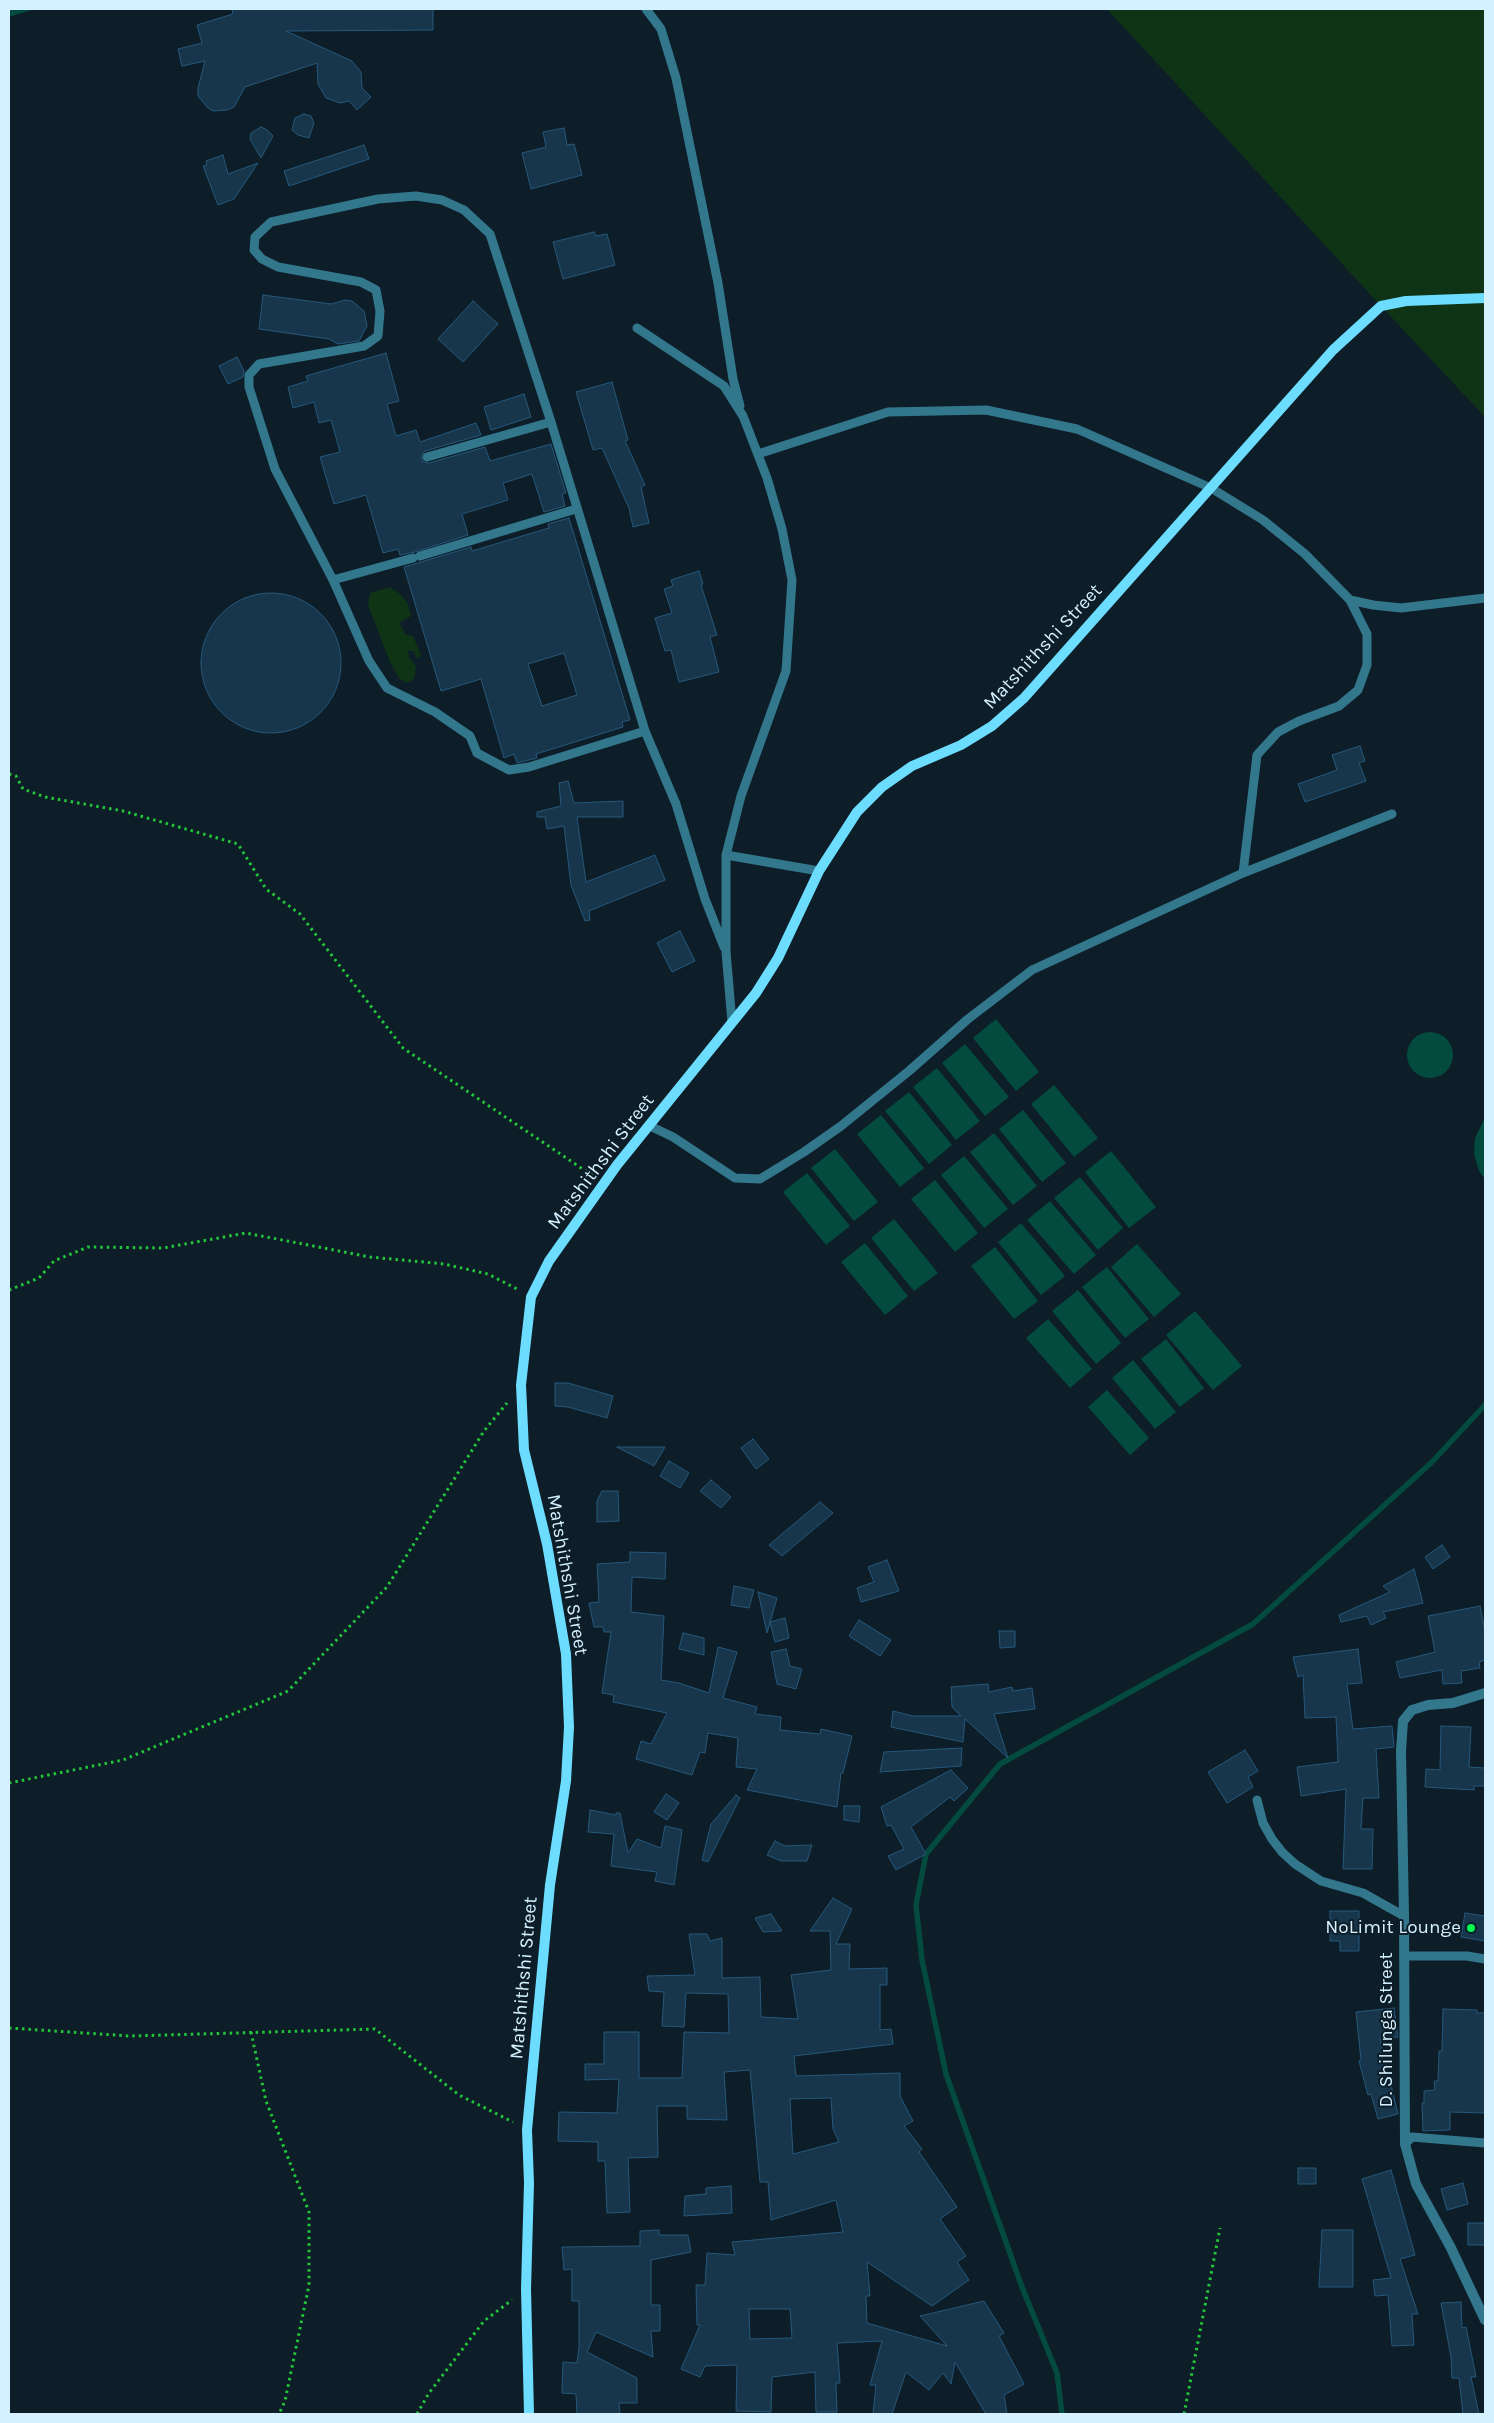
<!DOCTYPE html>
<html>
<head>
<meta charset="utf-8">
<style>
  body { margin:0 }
  #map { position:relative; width:1494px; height:2423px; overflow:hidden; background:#0d1e29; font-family:Karla,sans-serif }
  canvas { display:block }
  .frame { position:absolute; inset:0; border:10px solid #d5f1ff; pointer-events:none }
</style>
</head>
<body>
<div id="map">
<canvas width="1494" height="2423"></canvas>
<div class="frame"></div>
</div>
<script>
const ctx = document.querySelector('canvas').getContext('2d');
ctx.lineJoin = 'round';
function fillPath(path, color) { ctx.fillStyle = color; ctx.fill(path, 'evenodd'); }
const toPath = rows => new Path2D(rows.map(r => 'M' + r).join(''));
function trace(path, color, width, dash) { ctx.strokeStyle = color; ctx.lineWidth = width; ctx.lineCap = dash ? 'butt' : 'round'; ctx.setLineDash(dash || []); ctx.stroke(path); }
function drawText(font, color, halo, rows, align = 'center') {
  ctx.font = font + ' Karla,sans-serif'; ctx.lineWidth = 4; ctx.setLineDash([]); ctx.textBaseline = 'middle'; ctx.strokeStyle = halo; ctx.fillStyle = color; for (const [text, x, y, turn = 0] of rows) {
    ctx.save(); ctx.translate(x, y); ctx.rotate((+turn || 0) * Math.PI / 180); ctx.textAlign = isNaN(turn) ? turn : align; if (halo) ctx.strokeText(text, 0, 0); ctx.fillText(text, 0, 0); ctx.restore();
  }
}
fillPath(toPath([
  [1107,9,1485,9,1485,417,1381,306],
  [390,587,400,594,408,604,411,616,399,623,406,635,413,636,421,655,418,659,413,651,408,651,409,657,416,667,414,679,407,683,399,678,390,662,368,605,370,593]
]), '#0f3415');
fillPath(toPath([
  [9,9,34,9,9,17],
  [996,1019,1039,1072,1016,1091,973,1038],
  '1407 1055a23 23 0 1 1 46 0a23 23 0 1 1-46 0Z',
  [965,1044,1009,1097,985,1116,942,1063],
  [937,1068,980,1121,956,1140,913,1087],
  [1054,1085,1098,1138,1074,1157,1031,1104],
  [909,1092,952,1145,929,1164,885,1111],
  [1023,1110,1066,1163,1042,1182,999,1129],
  [881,1115,924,1168,900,1187,857,1134],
  [1485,1118,1485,1179,1479,1171,1474,1154,1475,1138],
  [994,1133,1037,1186,1013,1205,970,1152],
  [835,1149,878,1202,854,1221,811,1168],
  [1111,1151,1156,1207,1129,1228,1085,1172],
  [964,1156,1008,1209,984,1228,941,1175],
  [807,1173,850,1226,826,1245,783,1192],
  [1080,1177,1123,1228,1098,1250,1054,1198],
  [935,1180,978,1233,955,1252,911,1199],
  [1050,1201,1096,1255,1074,1274,1027,1220],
  [894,1219,938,1273,914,1291,871,1238],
  [1021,1223,1065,1276,1041,1295,998,1242],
  [865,1243,908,1296,885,1315,841,1262],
  [1137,1244,1181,1294,1154,1317,1111,1267],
  [995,1247,1038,1301,1014,1319,971,1266],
  [1107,1267,1149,1319,1125,1338,1082,1287],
  [1078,1290,1121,1343,1096,1364,1052,1311],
  [1195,1311,1242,1366,1213,1390,1166,1335],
  [1048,1319,1092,1369,1070,1388,1026,1338],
  [1166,1339,1204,1388,1180,1407,1141,1359],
  [1133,1360,1176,1412,1155,1429,1112,1378],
  [1107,1390,1149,1438,1130,1455,1088,1407]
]), '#044b3f');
trace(toPath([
  [1062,2414,1057,2373,1022,2287,946,2074,922,1960,916,1905,926,1854,1000,1764,1253,1624,1431,1463,1485,1405]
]), '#044b3f', 5.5);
const building = toPath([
  [232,9,433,9,433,30,286,31,352,61,361,72,362,88,371,97,357,110,349,101,340,103,326,98,318,84,317,63,245,87,234,107,227,110,213,111,207,107,198,96,198,88,205,61,182,66,178,49,202,43,197,25,233,14,232,9],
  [304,114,311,116,314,123,309,138,298,135,292,130,295,118,304,114],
  [261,127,267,130,273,136,261,158,250,139,251,133,261,127],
  [564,128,567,145,574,144,582,175,531,189,522,153,546,147,543,132,564,128],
  [364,145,369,159,289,186,284,171,364,145],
  [223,155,228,174,258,163,234,199,218,205,203,166,207,165,206,161,223,155],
  [594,232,596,236,607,234,615,265,563,279,553,242,594,232],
  [263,295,331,304,345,300,352,301,364,311,367,326,359,341,338,344,329,339,259,329,263,295],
  [473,301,498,324,463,362,438,339,473,301],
  [386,353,399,401,387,404,396,436,416,430,420,442,476,423,481,435,425,451,421,456,423,462,429,463,485,447,490,461,551,444,566,493,562,494,565,506,544,512,532,474,503,483,508,500,462,514,468,535,415,552,400,555,398,549,383,553,366,495,334,504,320,457,340,452,331,420,319,423,314,402,293,408,288,387,308,381,306,376,386,353],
  [237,357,244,371,243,377,228,384,219,366,237,357],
  [612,382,628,440,625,441,645,485,641,487,649,523,633,527,629,508,602,448,593,450,576,392,612,382],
  [524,394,531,417,491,430,484,407,524,394],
  [569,518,630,720,622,722,623,727,536,754,537,758,517,763,514,754,504,758,481,679,441,691,404,567,471,547,472,551,549,528,548,524,569,518],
  [564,653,577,695,542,706,528,664,564,653],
  [699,571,703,584,701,585,717,635,710,637,719,672,679,682,671,650,665,651,655,618,672,613,664,589,673,586,671,580,699,571],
  '201 663a70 70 0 1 1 140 0a70 70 0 1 1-140 0Z',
  [1360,746,1365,761,1359,763,1366,781,1305,802,1298,784,1337,770,1332,755,1360,746],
  [568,781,574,803,623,801,623,817,577,817,586,882,655,855,665,880,589,911,590,920,585,921,571,885,564,826,547,829,545,817,537,817,537,812,561,806,559,783,568,781],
  [680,931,695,961,672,972,657,943,680,931],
  [555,1383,568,1383,613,1396,607,1418,568,1407,555,1406,555,1383],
  [753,1439,769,1459,756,1469,741,1448,753,1439],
  [617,1447,665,1447,654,1466,617,1447],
  [669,1461,689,1473,680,1488,660,1476,669,1461],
  [711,1480,731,1497,721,1508,700,1491,711,1480],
  [602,1491,618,1491,619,1521,597,1522,597,1501,602,1491],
  [820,1502,833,1513,782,1556,769,1545,820,1502],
  [1442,1545,1450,1557,1433,1569,1425,1557,1442,1545],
  [630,1552,666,1553,665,1579,632,1577,631,1612,664,1616,661,1680,679,1683,709,1693,718,1647,737,1652,723,1698,757,1707,755,1714,781,1717,780,1730,820,1734,821,1729,852,1736,843,1773,841,1773,837,1807,747,1790,757,1769,736,1767,738,1738,708,1733,705,1753,700,1752,692,1775,636,1759,641,1741,651,1744,667,1713,613,1702,614,1695,602,1693,611,1632,604,1632,603,1627,594,1627,589,1603,599,1602,597,1564,630,1562,630,1552],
  [887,1560,899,1591,861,1602,857,1588,874,1582,868,1567,887,1560],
  [1414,1569,1423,1603,1383,1612,1386,1618,1371,1625,1367,1616,1341,1622,1339,1615,1390,1592,1383,1586,1414,1569],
  [734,1586,754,1590,749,1608,731,1605,734,1586],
  [758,1592,777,1598,767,1633,758,1592],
  [1480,1606,1485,1632,1485,1660,1479,1662,1480,1668,1461,1671,1462,1683,1443,1684,1442,1670,1400,1678,1396,1662,1435,1652,1428,1616,1480,1606],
  [785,1618,789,1638,775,1642,770,1622,785,1618],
  [859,1620,891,1640,880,1656,849,1636,859,1620],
  [999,1631,1015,1631,1015,1647,1000,1648,999,1631],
  [683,1633,704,1638,704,1655,679,1649,683,1633],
  [786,1649,790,1666,802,1669,796,1689,777,1684,771,1652,786,1649],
  [1358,1649,1362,1683,1347,1684,1353,1729,1392,1726,1394,1747,1376,1749,1379,1798,1363,1798,1361,1829,1373,1829,1372,1869,1343,1869,1346,1789,1301,1796,1297,1767,1338,1762,1336,1717,1305,1718,1303,1675,1298,1677,1293,1657,1358,1649],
  [988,1684,989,1692,1012,1687,1013,1691,1032,1688,1035,1709,994,1714,1008,1758,965,1719,963,1742,891,1727,893,1711,913,1716,961,1716,952,1707,951,1687,988,1684],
  [1441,1726,1471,1727,1469,1767,1485,1768,1485,1786,1474,1786,1474,1790,1425,1787,1426,1769,1440,1770,1441,1726],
  [962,1748,961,1766,880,1772,884,1752,962,1748],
  [1245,1750,1258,1771,1248,1777,1253,1787,1227,1803,1208,1772,1245,1750],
  [951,1770,968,1788,954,1801,950,1797,911,1827,926,1854,896,1870,888,1856,904,1849,891,1825,887,1826,881,1807,951,1770],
  [666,1794,679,1803,667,1820,654,1812,666,1794],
  [736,1795,740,1798,708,1862,702,1860,711,1824,736,1795],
  [844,1806,860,1806,859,1822,844,1820,844,1806],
  [590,1810,616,1815,616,1813,620,1813,628,1853,637,1839,661,1848,665,1826,682,1830,674,1885,655,1881,657,1872,611,1866,614,1834,588,1832,590,1810],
  [775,1841,785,1846,812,1845,807,1861,781,1861,767,1855,775,1841],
  [833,1898,852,1909,836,1944,850,1944,849,1969,887,1968,887,1985,880,1985,880,2030,891,2029,893,2044,794,2056,796,2076,900,2073,900,2096,913,2121,904,2126,922,2149,919,2152,957,2207,940,2219,966,2256,957,2262,969,2280,932,2306,867,2262,870,2296,866,2296,867,2323,947,2346,920,2316,984,2301,1004,2333,999,2336,1024,2384,1004,2395,1007,2414,986,2414,955,2362,951,2384,943,2373,929,2390,906,2372,892,2414,873,2414,876,2385,870,2385,882,2341,837,2343,840,2383,836,2383,837,2412,816,2412,815,2372,772,2377,771,2412,736,2411,737,2365,705,2366,700,2377,681,2369,700,2325,697,2325,696,2285,705,2285,707,2253,735,2255,732,2242,843,2232,836,2200,771,2220,768,2182,760,2182,750,2070,724,2072,727,2120,687,2119,687,2106,657,2106,658,2157,628,2158,630,2212,607,2213,605,2161,598,2161,598,2142,558,2141,559,2112,617,2113,619,2079,585,2080,585,2064,604,2064,604,2032,639,2032,639,2078,682,2078,684,2032,729,2033,728,1994,686,1993,684,2027,662,2026,664,1992,649,1991,647,1976,695,1975,689,1934,707,1934,710,1941,722,1938,722,1978,760,1977,761,2017,798,2019,791,1975,831,1970,830,1931,810,1931,833,1898],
  [831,2098,833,2129,839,2142,793,2154,790,2099,831,2098],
  [749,2309,790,2309,792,2338,750,2339,749,2309],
  [1330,1911,1359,1911,1359,1951,1340,1951,1340,1941,1330,1941,1330,1911],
  [1465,1913,1485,1916,1485,1941,1461,1937,1465,1913],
  [771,1914,782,1931,763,1932,755,1918,771,1914],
  [1394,2008,1398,2037,1380,2039,1398,2114,1378,2119,1371,2094,1368,2095,1359,2061,1361,2060,1356,2012,1394,2008],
  [1443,2009,1477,2010,1477,2013,1485,2013,1485,2113,1450,2112,1450,2130,1423,2131,1422,2103,1424,2103,1424,2091,1435,2090,1434,2081,1438,2081,1439,2051,1442,2051,1443,2009],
  [1298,2168,1316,2168,1316,2184,1298,2184,1298,2168],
  [1391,2170,1415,2255,1400,2259,1418,2314,1412,2314,1414,2345,1392,2346,1388,2295,1375,2296,1373,2280,1391,2278,1362,2179,1391,2170],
  [1463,2183,1468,2204,1447,2210,1441,2189,1463,2183],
  [731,2186,732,2213,684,2216,685,2196,706,2194,706,2188,731,2186],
  [1468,2223,1485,2223,1485,2245,1468,2245,1468,2223],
  [659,2230,659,2235,688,2235,691,2252,651,2260,651,2305,660,2305,660,2331,651,2331,653,2357,596,2332,587,2352,637,2378,637,2403,619,2403,620,2414,577,2414,576,2394,562,2393,563,2362,577,2363,579,2348,579,2301,572,2301,572,2269,564,2270,562,2247,640,2246,640,2231,659,2230],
  [1322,2230,1353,2230,1353,2287,1319,2287,1322,2230],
  [1461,2302,1462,2328,1466,2327,1476,2377,1471,2377,1479,2414,1463,2414,1459,2378,1452,2378,1451,2357,1441,2303,1461,2302]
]);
fillPath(building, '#17364c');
trace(building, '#26587b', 1);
trace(toPath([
  [9,774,16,776,23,789,45,797,123,811,238,844,266,889,300,914,403,1048,593,1176],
  [9,1290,39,1278,54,1261,88,1247,163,1248,246,1233,370,1257,444,1264,488,1274,519,1290],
  [9,1783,123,1760,288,1691,387,1587,484,1431,507,1403],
  [9,2028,130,2036,375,2029,459,2095,513,2122],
  [251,2032,266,2101,309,2212,309,2285,285,2401,279,2414],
  [417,2414,429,2393,484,2321,512,2300],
  [1184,2414,1220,2228]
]), '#22c63a', 3, [2.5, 4]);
trace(toPath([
  [646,9,661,29,676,78,718,283,733,379,740,406],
  [637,328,724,386,743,416,767,478,782,529,792,580,786,671,741,796,726,855,726,952,732,1022],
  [551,422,490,234,464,210,442,200,416,196,378,199,271,222,255,237,254,250,262,259,278,267,361,282,376,290,380,311,378,336,364,346,259,364,249,375,249,387,275,469,333,580,369,661,387,688,435,712,470,736,477,753,509,770,529,767,645,731],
  [758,454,888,412,986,410,1077,429,1211,488,1263,520,1305,554,1350,600,1367,634,1367,665,1358,690,1339,706,1299,721,1278,732,1257,755,1243,873],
  [427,457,551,422,645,731,676,804,705,899,724,947],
  [420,556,576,509],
  [333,580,413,558],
  [1350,600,1373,605,1401,608,1485,598],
  [726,855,819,871],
  [650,1126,673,1137,735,1178,760,1179,804,1152,841,1126,909,1071,968,1019,1032,970,1243,873,1392,814],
  [1257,1800,1263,1823,1272,1839,1282,1852,1295,1864,1321,1881,1363,1893,1404,1916],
  [1404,1956,1467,1956,1485,1959],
  [1405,2144,1412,2137,1485,2143]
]), '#33778d', 9);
trace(toPath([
  [1485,1693,1453,1703,1428,1705,1412,1710,1403,1721,1401,1751,1404,1916,1405,2144,1416,2184,1451,2248,1485,2320]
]), '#33778d', 10);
trace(toPath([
  [529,2414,526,2289,529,2183,527,2130,550,1885,566,1781,569,1727,566,1654,547,1544,524,1450,521,1385,531,1297,549,1261,617,1165,756,993,778,958,819,871,857,812,882,787,912,766,961,745,992,726,1024,698,1333,350,1381,306,1406,301,1485,298]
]), '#6cddff', 10);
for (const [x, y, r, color] of [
  [1471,1928,5,"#01ff4f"]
]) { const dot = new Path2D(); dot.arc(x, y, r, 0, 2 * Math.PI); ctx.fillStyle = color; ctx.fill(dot); trace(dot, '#0d1e29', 2); }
drawText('19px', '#d5f1ff', '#0d1e29', [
  ["Matshithshi Street",1043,647,-47],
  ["Matshithshi Street",601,1162,-53],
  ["Matshithshi Street",567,1575,80],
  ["Matshithshi Street",524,1978,-85],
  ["D. Shilunga Street",1387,2030,-90]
]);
drawText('19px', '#d5f1ff', '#0d1e29', [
  ["NoLimit Lounge",1461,1928]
], 'right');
</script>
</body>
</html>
